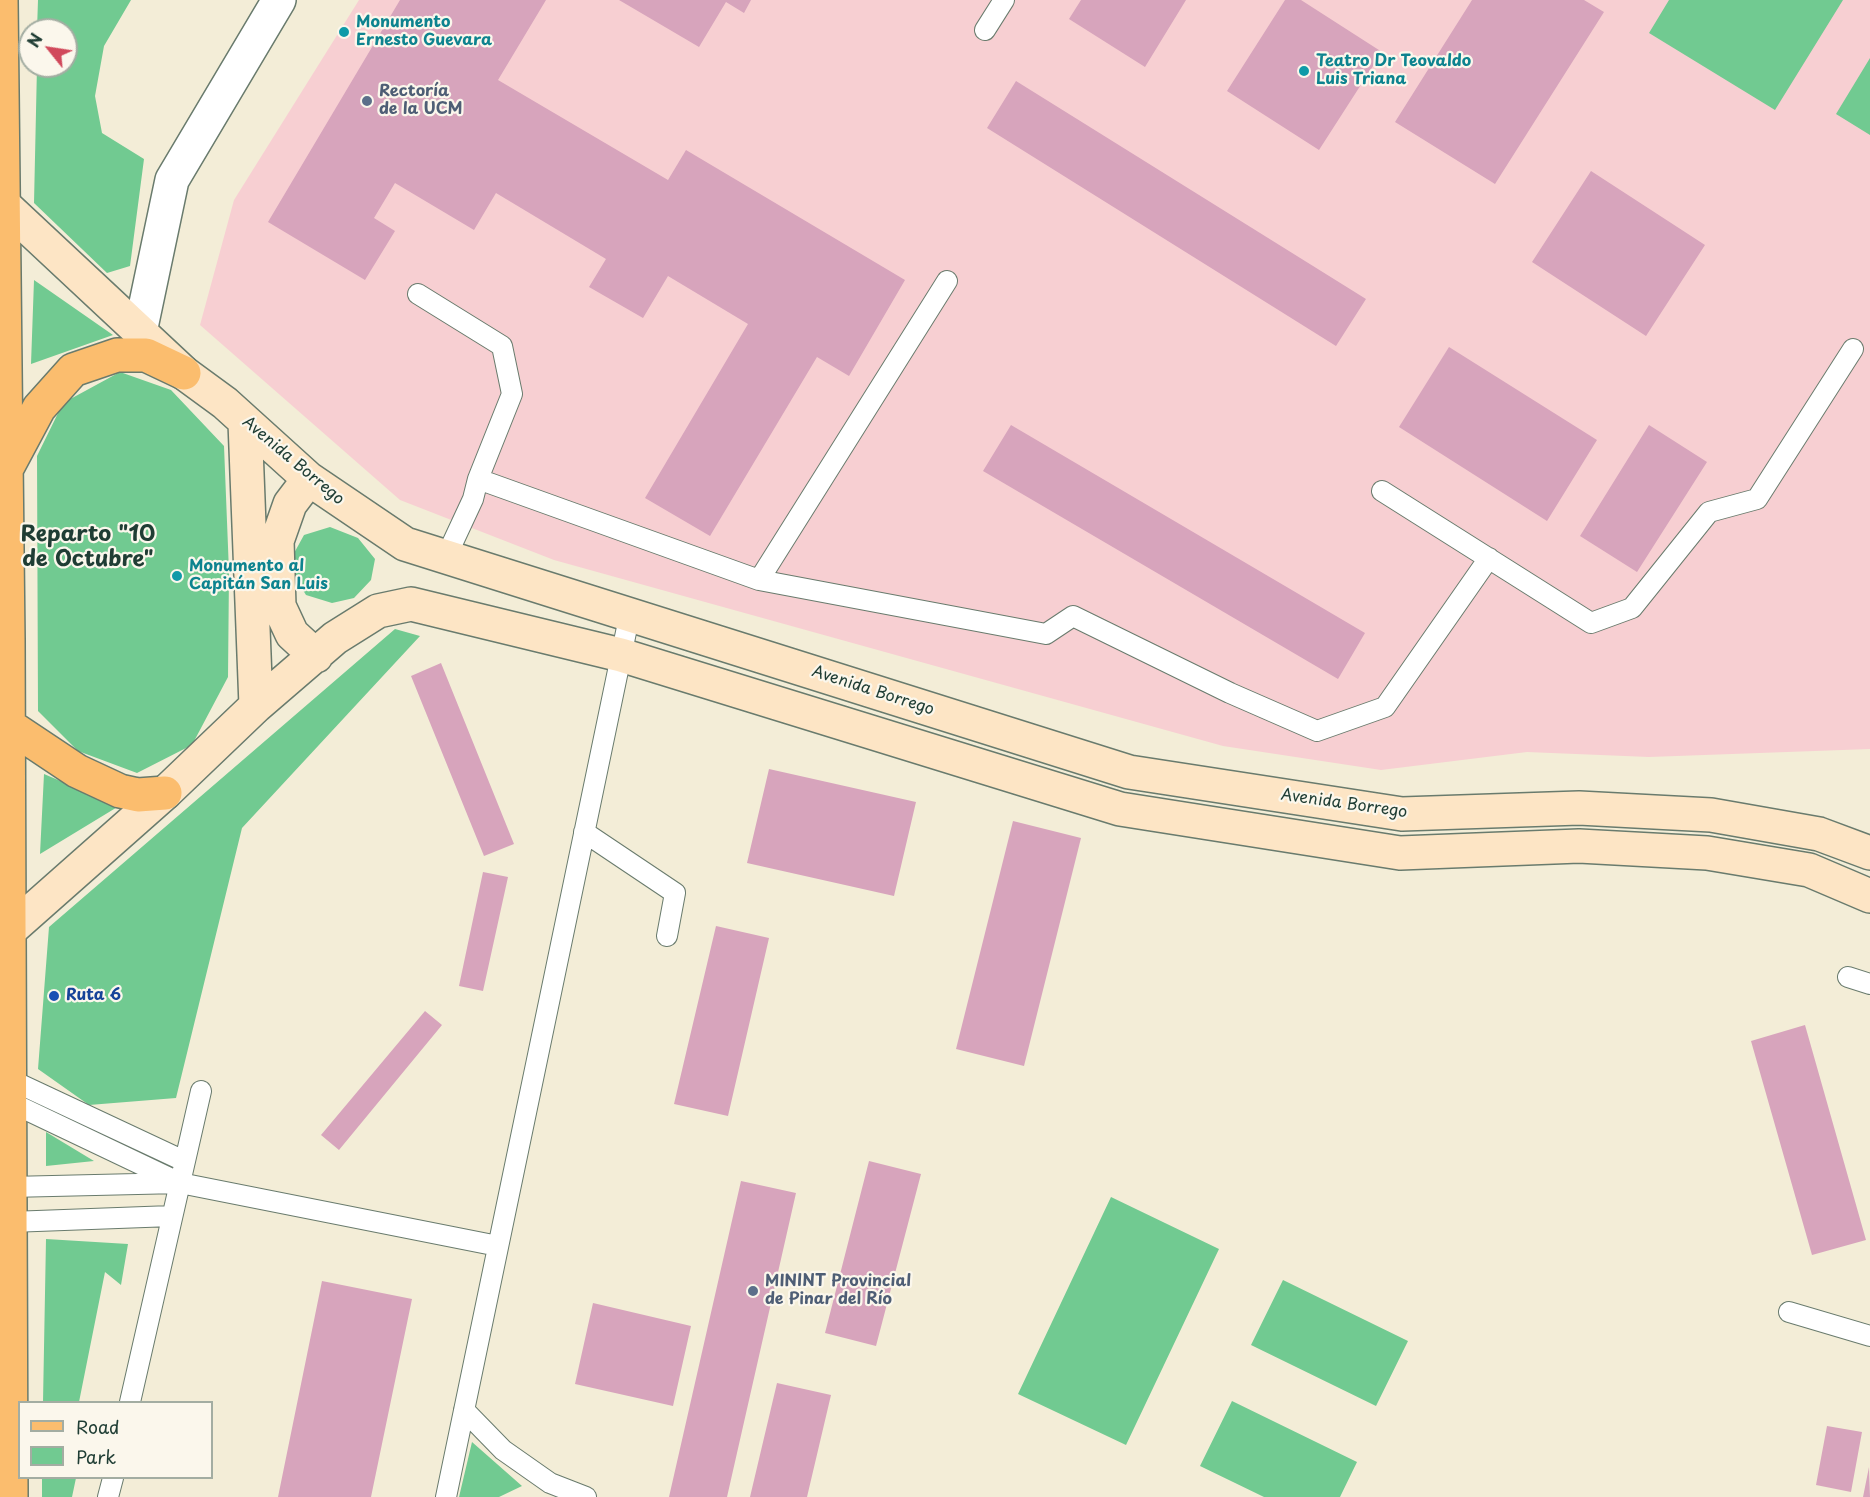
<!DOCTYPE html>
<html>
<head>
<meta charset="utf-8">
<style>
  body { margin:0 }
  #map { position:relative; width:1870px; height:1497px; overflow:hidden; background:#f3edd7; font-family:"Playpen Sans",sans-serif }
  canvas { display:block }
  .legend { position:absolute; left:18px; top:1401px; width:195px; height:78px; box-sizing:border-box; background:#fbf7ec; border:2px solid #a3ada2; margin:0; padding:8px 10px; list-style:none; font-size:18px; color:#1f3d34 }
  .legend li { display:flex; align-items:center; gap:12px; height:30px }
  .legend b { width:30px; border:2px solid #a3ada2 }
  .north { position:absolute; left:18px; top:18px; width:60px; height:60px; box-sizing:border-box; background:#fbf7ec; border:2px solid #a3ada2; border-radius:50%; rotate:300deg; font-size:16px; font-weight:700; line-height:24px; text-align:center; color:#1f3d34 }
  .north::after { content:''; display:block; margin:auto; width:21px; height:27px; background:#d1495b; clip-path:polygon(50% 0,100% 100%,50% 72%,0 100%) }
</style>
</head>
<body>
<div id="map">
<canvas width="1870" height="1497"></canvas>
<ul class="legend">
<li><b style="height:8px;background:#fbbd6e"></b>Road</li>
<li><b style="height:16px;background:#71ca91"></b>Park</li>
</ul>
<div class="north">N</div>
</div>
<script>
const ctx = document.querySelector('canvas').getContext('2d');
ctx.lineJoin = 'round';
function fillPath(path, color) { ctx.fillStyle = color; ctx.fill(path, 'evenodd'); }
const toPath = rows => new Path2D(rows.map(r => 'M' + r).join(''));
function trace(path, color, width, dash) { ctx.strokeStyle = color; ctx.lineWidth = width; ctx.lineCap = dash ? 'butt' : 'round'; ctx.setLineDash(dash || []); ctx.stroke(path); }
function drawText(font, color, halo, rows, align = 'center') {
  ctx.font = font + ' "Playpen Sans",sans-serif'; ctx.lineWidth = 4.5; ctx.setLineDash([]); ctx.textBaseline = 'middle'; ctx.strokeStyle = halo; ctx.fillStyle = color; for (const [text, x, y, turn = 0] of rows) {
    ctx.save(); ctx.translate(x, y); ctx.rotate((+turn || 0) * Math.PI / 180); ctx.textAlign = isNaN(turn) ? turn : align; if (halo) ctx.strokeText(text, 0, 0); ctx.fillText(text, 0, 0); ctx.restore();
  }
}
fillPath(toPath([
  [359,0,1870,0,1870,749,1649,757,1527,752,1381,770,1223,746,554,560,400,500,200,325,234,200]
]), '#f7cfd2');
fillPath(toPath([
  [38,0,131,0,104,46,95,96,102,133,144,159,130,266,107,273,34,203,37,66,66,66,66,30,37,30],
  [1669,0,1843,0,1775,110,1649,33],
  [1870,58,1870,135,1836,114],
  [34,280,113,335,31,364],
  [120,372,171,390,224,446,229,572,228,677,192,745,137,773,78,751,38,711,37,456,63,403],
  [330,527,358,538,375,559,371,580,354,598,332,603,306,595,293,574,293,555,304,535],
  [395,629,420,636,242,828,176,1098,89,1105,38,1069,49,927],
  [44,774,119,806,40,854],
  [46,1132,94,1161,46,1166],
  [1111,1197,1219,1249,1126,1445,1018,1394],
  [46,1239,128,1244,121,1285,105,1272,79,1402,43,1402],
  [1283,1280,1408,1341,1376,1406,1251,1345],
  [1232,1401,1357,1462,1340,1497,1264,1497,1200,1466],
  [472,1442,522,1486,499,1497,459,1497],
  [42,1478,76,1478,72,1497,42,1497]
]), '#71ca91');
fillPath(toPath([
  [400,0,546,0,498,80,668,180,686,150,905,280,849,376,817,357,710,536,645,498,748,324,668,276,643,318,589,287,606,259,496,193,474,230,395,183,374,218,395,231,365,280,268,222],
  [619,0,751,0,744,13,726,2,699,47],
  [1081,0,1186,0,1145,67,1069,19],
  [1285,0,1301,0,1382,52,1319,150,1227,91],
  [1472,0,1584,0,1604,12,1495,184,1395,122],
  [1016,81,1366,299,1336,346,987,128],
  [1591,171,1705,245,1646,336,1532,262],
  [1449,347,1597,440,1547,521,1399,427],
  [1011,425,1365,633,1338,679,983,471],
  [1649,425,1707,462,1637,572,1580,536],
  [441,663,514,844,484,856,411,676],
  [769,769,916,802,894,896,747,863],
  [1013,821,1081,838,1024,1066,956,1049],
  [483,872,508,877,483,991,459,986],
  [716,926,769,938,728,1116,674,1104],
  [425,1011,442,1025,339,1150,321,1135],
  [1805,1025,1866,1240,1812,1255,1751,1041],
  [869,1161,921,1174,876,1346,825,1333],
  [741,1181,796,1193,727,1497,669,1497],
  [322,1281,412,1299,371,1497,278,1497],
  [593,1303,691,1326,673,1406,575,1384],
  [777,1383,831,1395,807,1497,750,1497],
  [1827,1426,1862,1432,1851,1492,1816,1485],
  [1869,1467,1870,1497,1863,1497]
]), '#d7a4bc');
const service = toPath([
  [985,30,1004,0],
  [418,294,502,346,512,394,478,479],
  [1382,491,1591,623,1632,608,1709,512,1757,499,1853,349],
  [446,557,473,499,478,479,759,580,1046,634,1073,616,1230,693,1317,731,1385,707,1489,558],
  [759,580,947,281],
  [584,832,675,893,667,936],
  [1848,977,1870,984],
  [9,1079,184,1161],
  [10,1102,180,1183,10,1187],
  [180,1183,498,1246],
  [10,1222,172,1216],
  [1789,1312,1870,1336],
  [130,1402,201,1091],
  [464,1410,503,1450,550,1483,586,1497],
  [108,1497,113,1478],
  [446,1497,630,613]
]);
const minor = toPath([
  [140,332,172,180,279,0]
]);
const secondary = toPath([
  [3,204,184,373,225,403,309,479,405,544,1129,772,1402,814,1579,808,1711,815,1819,834,1870,853],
  [245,422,256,706],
  [309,479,290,504,277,541,279,606,292,634,316,656],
  [9,931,165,793,256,706,335,638,378,611,411,604,621,655,1120,809,1400,853,1579,846,1707,853,1809,870,1870,896]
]);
const primary = toPath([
  [1,0,8,639,11,1497],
  [8,466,39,408,73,370,117,355,146,355,184,373],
  [8,725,77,771,120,791,138,795,165,793]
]);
trace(service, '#697b6d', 22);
trace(minor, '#697b6d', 36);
trace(secondary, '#697b6d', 36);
trace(primary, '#697b6d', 36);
trace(service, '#fff', 20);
trace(minor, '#fff', 33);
trace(secondary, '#fde5c5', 33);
trace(primary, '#fbbd6e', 33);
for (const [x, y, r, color] of [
  [344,32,6,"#0f9aa8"],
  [1304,71,6,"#0f9aa8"],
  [367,101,6,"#5c6f8a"],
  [177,576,6,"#0f9aa8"],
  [54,996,6,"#1a4fb4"],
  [753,1291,6,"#5c6f8a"]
]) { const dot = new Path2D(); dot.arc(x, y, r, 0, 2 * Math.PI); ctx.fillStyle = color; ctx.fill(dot); trace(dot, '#fbf7ec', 2); }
drawText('bold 16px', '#0d838f', '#fbf7ec', [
  ["Monumento",356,23],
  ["Ernesto Guevara",356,41],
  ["Teatro Dr Teovaldo",1316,62],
  ["Luis Triana",1316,80],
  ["Monumento al",189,567],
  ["Capitán San Luis",189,585]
], 'left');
drawText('bold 16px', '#4e5e75', '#fbf7ec', [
  ["Rectoría",379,92],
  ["de la UCM",379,110],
  ["MININT Provincial",765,1282],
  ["de Pinar del Río",765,1300]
], 'left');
drawText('16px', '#1f3d34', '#fbf7ec', [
  ["Avenida Borrego",293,461,40],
  ["Avenida Borrego",873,691,18],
  ["Avenida Borrego",1344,804,8]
]);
drawText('bold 16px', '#164399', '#fbf7ec', [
  ["Ruta 6",66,996]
], 'left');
drawText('bold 22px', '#1f3d34', '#fbf7ec', [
  ["Reparto \"10",88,535],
  ["de Octubre\"",88,560]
]);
</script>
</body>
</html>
